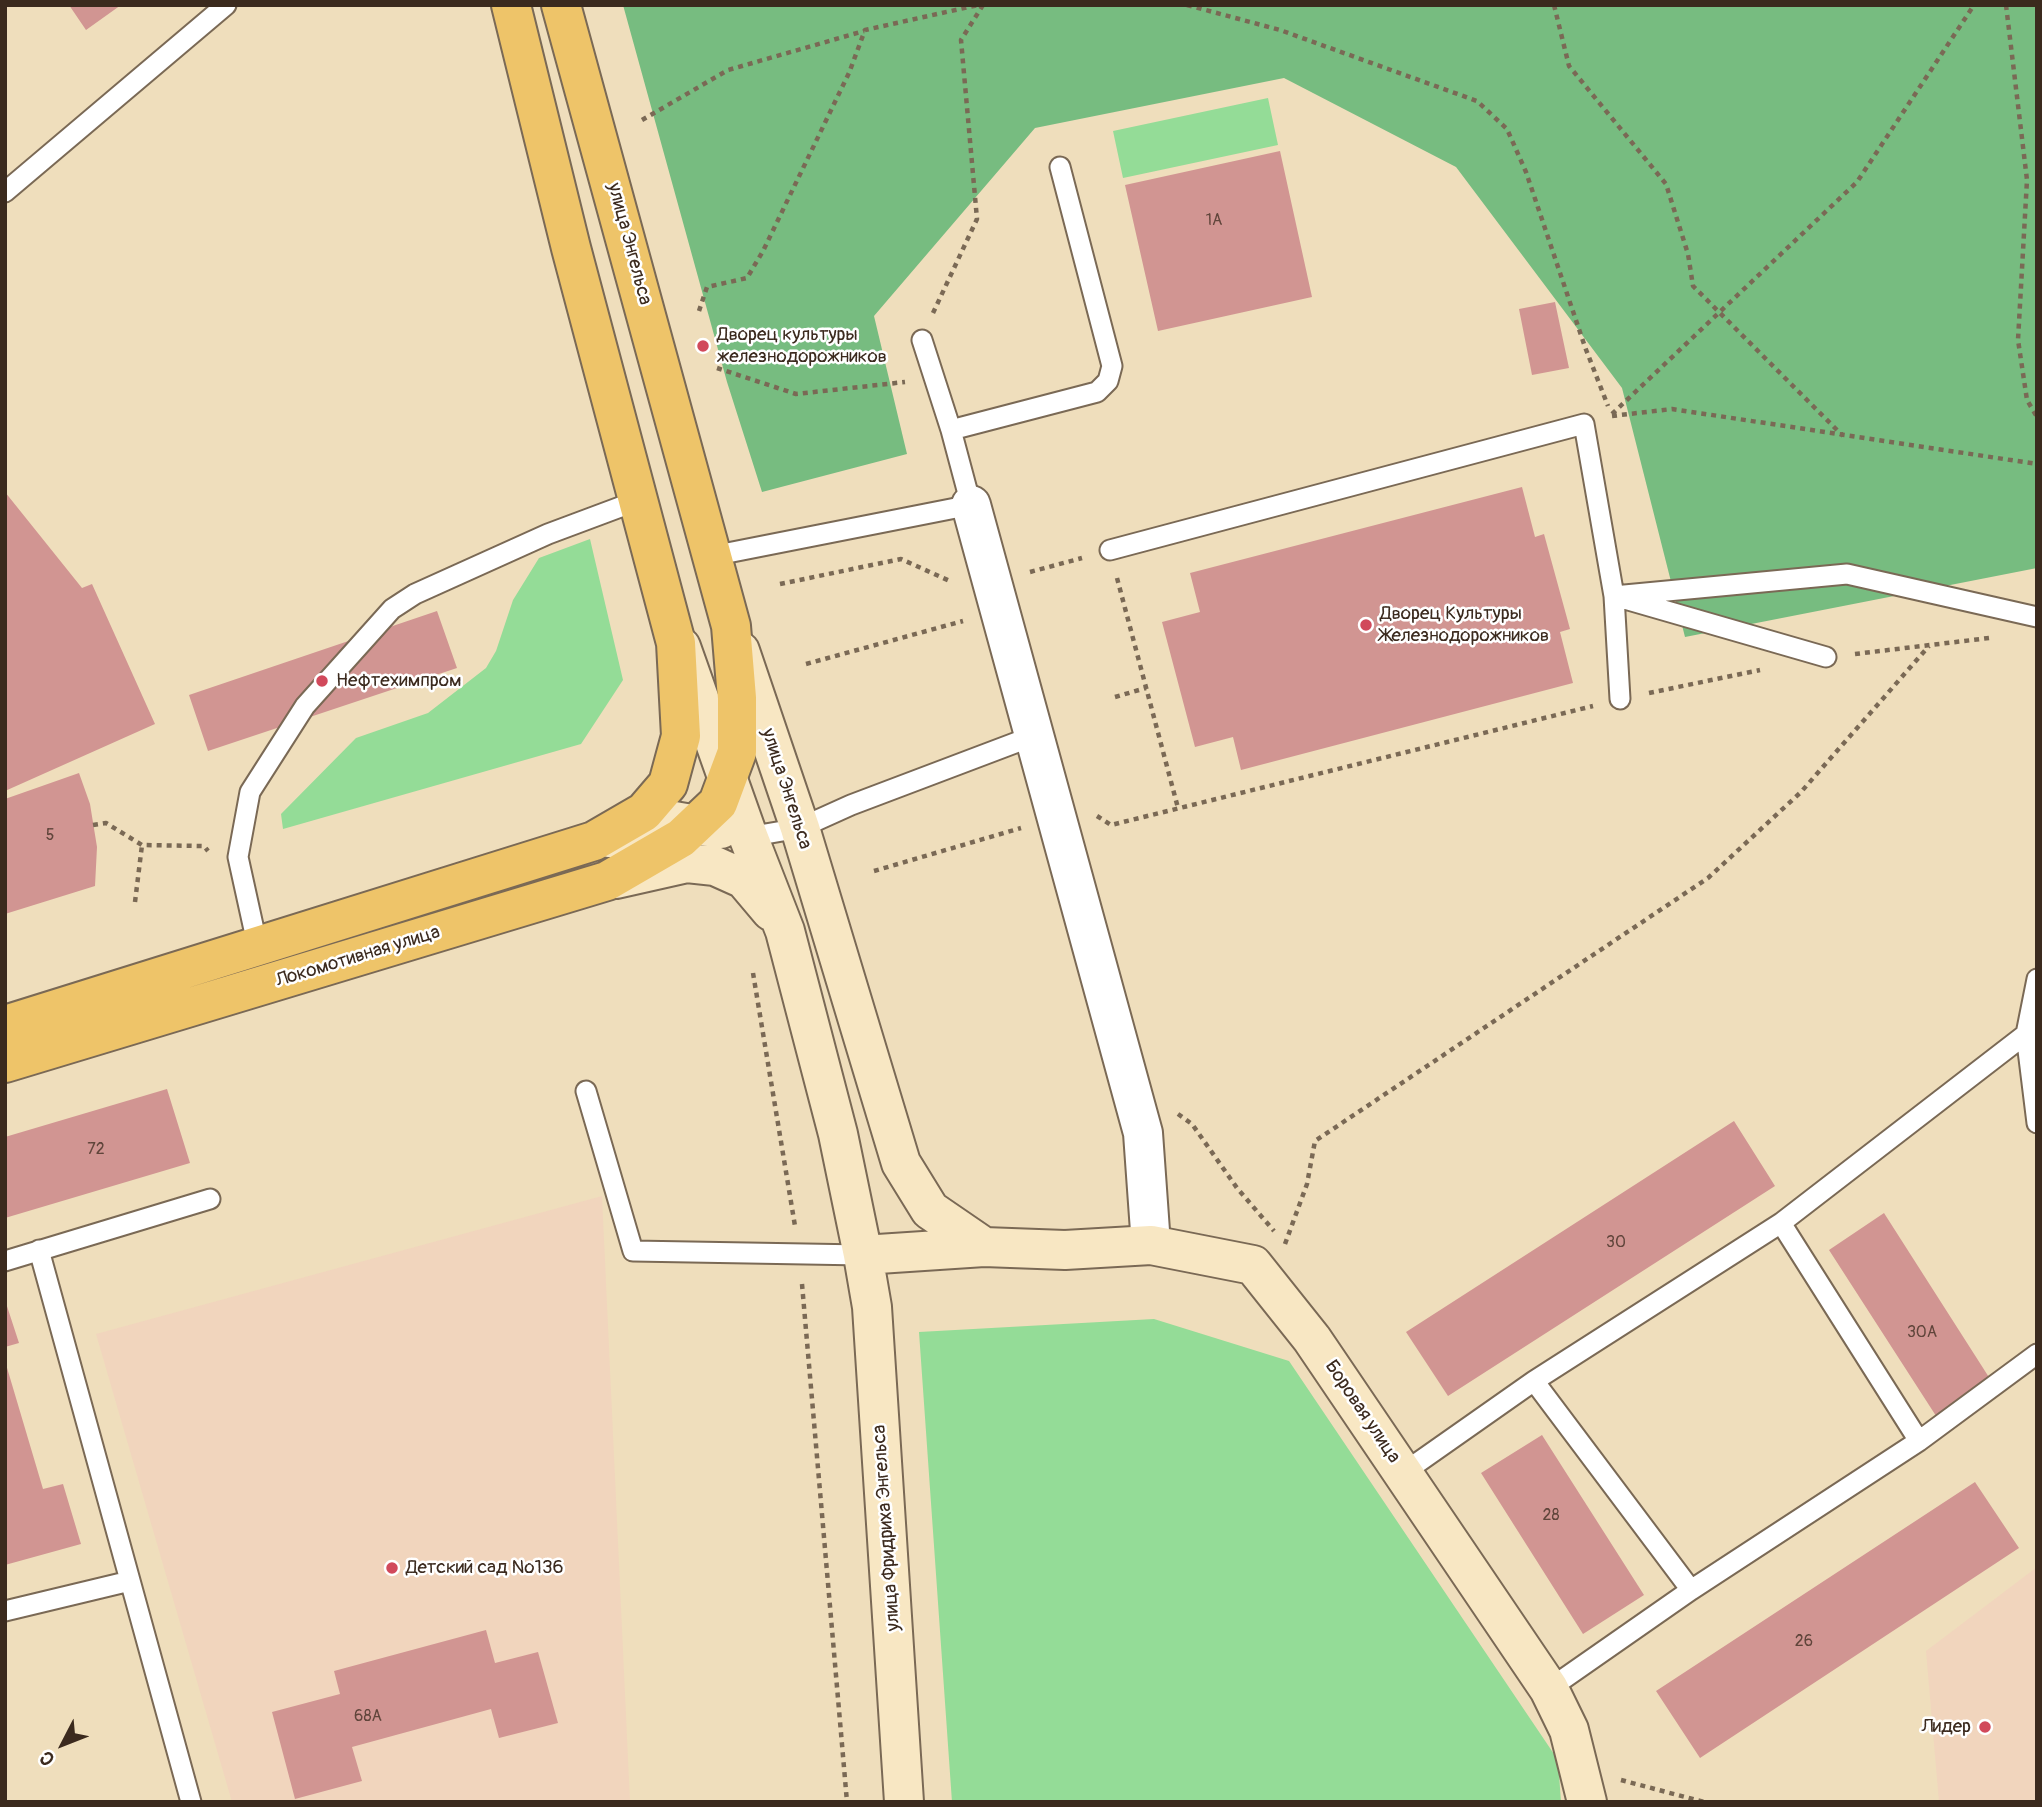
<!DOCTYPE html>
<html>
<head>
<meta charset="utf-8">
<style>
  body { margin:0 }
  #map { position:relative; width:2042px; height:1807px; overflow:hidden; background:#efdebc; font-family:Pangolin,sans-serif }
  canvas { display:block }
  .frame { position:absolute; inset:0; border:7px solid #3b2a1e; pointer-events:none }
  .north { position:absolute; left:28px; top:1709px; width:70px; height:70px; -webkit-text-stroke:5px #fff; paint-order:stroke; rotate:228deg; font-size:19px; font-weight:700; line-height:28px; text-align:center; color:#3b2a1e }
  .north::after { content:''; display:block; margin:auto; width:24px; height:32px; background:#3b2a1e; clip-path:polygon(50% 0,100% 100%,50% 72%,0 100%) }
</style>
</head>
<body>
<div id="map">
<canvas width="2042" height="1807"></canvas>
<div class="frame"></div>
<div class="north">С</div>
</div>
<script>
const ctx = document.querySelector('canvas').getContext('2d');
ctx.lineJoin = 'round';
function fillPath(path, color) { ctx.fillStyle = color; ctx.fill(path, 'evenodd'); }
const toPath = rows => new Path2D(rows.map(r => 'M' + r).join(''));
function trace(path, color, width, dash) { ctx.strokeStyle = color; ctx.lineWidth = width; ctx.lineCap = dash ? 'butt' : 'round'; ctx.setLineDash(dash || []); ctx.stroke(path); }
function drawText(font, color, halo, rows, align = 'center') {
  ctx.font = font + ' Pangolin,sans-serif'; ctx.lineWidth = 5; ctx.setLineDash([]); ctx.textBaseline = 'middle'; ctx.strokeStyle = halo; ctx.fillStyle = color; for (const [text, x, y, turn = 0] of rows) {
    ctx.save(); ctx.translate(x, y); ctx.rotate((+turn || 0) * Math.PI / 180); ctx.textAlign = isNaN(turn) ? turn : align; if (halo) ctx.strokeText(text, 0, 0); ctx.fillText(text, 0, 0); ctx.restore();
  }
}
fillPath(toPath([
  [602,1196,630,1802,232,1802,96,1334],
  [2037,1567,2037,1802,1939,1802,1926,1651]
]), '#f1d5bd');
fillPath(toPath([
  [1268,98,1278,145,1123,178,1113,131],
  [590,539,623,680,581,744,283,829,281,814,356,738,428,713,486,668,496,651,513,600,539,558],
  [1154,1319,1289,1361,1558,1760,1561,1802,952,1802,919,1332]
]), '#94dc97');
fillPath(toPath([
  [623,5,2037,5,2037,568,1685,637,1622,388,1456,167,1284,78,1035,128,874,316,907,454,762,492,727,382]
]), '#77bc80');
fillPath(toPath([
  [69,5,121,5,86,30],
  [1280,151,1312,297,1158,331,1125,185],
  [1555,302,1569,368,1532,375,1519,309],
  [1522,487,1535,537,1544,534,1570,629,1560,632,1573,683,1241,770,1233,737,1195,747,1162,622,1200,612,1190,573],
  [5,492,82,588,92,584,155,724,5,791],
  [437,611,457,668,208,751,189,695],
  [79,773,90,804,97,847,95,886,5,914,5,799],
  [167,1089,190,1163,5,1218,5,1137],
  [1734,1121,1775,1186,1448,1396,1406,1332],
  [1884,1213,1992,1382,1938,1419,1829,1250],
  [5,1300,19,1343,5,1347],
  [5,1361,43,1489,63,1484,81,1544,5,1565],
  [1542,1435,1644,1595,1583,1634,1481,1473],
  [1975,1482,2019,1548,1700,1758,1656,1691],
  [486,1630,495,1663,538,1652,558,1723,499,1738,491,1709,352,1747,362,1781,295,1799,272,1712,340,1694,334,1671]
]), '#d19592');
const lane = toPath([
  [5,192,226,5],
  [922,340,951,430],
  [1110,550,1584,424,1614,596,1620,699],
  [712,556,971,505,951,430,1097,392,1108,381,1112,366,1060,167],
  [1614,596,1847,574,2037,617],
  [1625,599,1826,657],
  [742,838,800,828,851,805,1036,735],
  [258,948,238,857,250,792,305,706,392,609,415,594,548,534,639,500],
  [2037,979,2026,1034,2037,1123],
  [586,1091,633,1251,863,1255],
  [1781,1223,1919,1441],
  [39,1250,191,1802],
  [5,1261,210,1199],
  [1534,1381,1691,1590],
  [1403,1473,1534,1381,1781,1223,2026,1034],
  [5,1611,130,1581],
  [1549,1689,1691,1590,1919,1441,2037,1354]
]);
const street = toPath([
  [971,505,1143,1133,1151,1245]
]);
const secondary = toPath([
  [681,647,748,836,785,931,838,1134,863,1255,872,1307,904,1802],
  [740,651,800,828,901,1163,930,1210,984,1247],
  [609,838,674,821,721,829],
  [616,879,687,863,715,866,744,879,771,911],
  [863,1255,984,1247,1065,1250,1151,1245,1253,1265,1312,1339,1549,1689,1569,1730,1587,1802]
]);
const primary = toPath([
  [5,1025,594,841,644,812,668,784,681,736,676,643,571,248,511,5],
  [5,1063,607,881,681,838,718,803,737,752,737,698,731,626,561,5]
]);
trace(lane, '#7a6955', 23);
trace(street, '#7a6955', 42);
trace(secondary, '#7a6955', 42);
trace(primary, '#7a6955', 42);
trace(toPath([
  [1187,5,1280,30,1477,101,1507,129,1526,172,1585,347,1608,406],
  [1554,5,1569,66,1666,184,1688,254,1693,286,1843,436],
  [2006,5,2027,180,2018,340,2027,400,2037,417],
  [642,120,728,70,864,31],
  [699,311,707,287,747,278,763,251,849,73,865,30,978,5],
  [933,313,977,219,961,40,983,5],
  [717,368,796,394,905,382],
  [1612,414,1857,182,1974,5],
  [1612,416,1672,409,2037,464],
  [1030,572,1082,558],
  [1117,578,1178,808],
  [780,584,901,559,952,582],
  [1855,654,1989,638],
  [806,664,963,621],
  [1649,693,1760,670],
  [1115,697,1146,688],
  [1097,816,1111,825,1593,706],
  [93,825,106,823,142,845,204,846,208,851],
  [874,871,1021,828],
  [135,902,142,845],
  [753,973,795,1226],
  [1178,1114,1192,1124,1237,1188,1274,1231],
  [1285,1244,1307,1184,1315,1141,1708,878,1801,792,1929,646],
  [802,1284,847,1802],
  [1621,1780,1704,1802]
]), '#7a6955', 4.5, [5, 5]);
trace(lane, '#fff', 19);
trace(street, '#fff', 38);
trace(secondary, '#f8e7c3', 38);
trace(primary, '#eec469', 38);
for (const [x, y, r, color] of [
  [703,346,7,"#d1495b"],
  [1366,625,7,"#d1495b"],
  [322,681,7,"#d1495b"],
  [392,1568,7,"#d1495b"],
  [1985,1727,7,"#d1495b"]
]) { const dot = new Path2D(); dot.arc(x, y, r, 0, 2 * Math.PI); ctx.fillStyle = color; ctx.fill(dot); trace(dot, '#fff', 2.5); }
drawText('16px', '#60453b', null, [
  ["1А",1214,221],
  ["5",50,836],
  ["72",96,1150],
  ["30",1616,1243],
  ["30А",1922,1333],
  ["28",1551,1516],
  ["26",1804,1642],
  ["68А",368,1717]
]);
drawText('19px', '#3b2a1e', '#fff', [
  ["улица Энгельса",629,244,75],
  ["улица Энгельса",786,789,72],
  ["Локомотивная улица",358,957,-17],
  ["Боровая улица",1362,1412,56],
  ["улица Фридриха Энгельса",887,1528,-94]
]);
drawText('19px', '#3b2a1e', '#fff', [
  ["Дворец культуры",717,335],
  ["железнодорожников",717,357],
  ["Дворец Культуры",1380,614],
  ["Железнодорожников",1380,636],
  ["Нефтехимпром",336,681],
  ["Детский сад №136",406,1568],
  ["Лидер",1971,1727,"right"]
], 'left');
</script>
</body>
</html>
